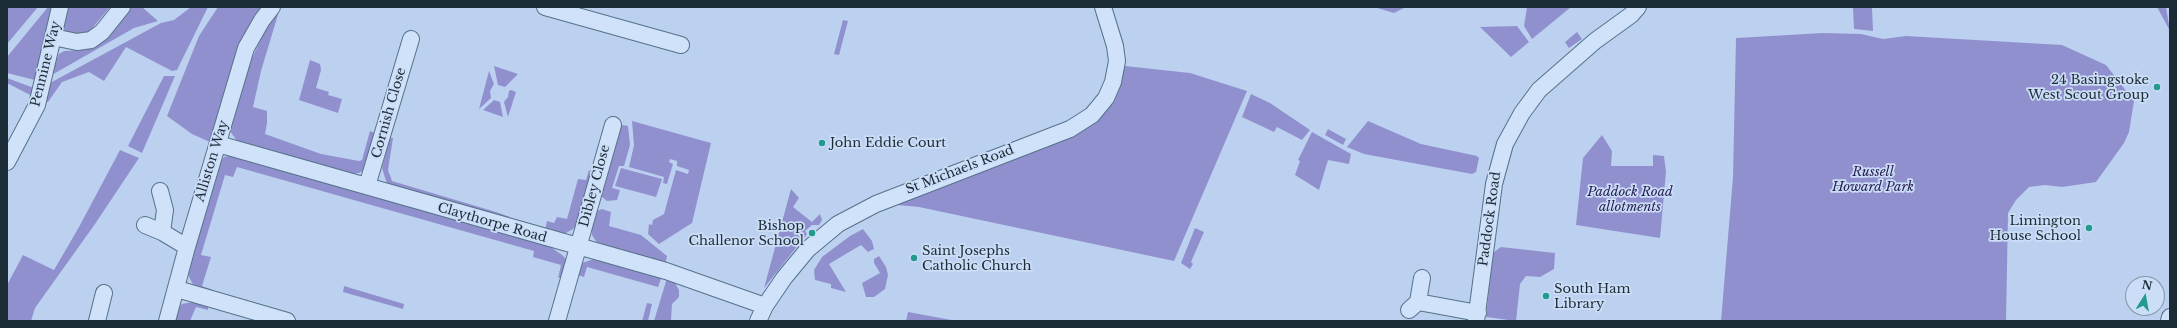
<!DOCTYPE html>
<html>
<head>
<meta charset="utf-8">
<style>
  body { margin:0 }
  #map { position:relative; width:2177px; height:328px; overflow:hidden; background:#bcd1f0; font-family:"Libre Baskerville",serif }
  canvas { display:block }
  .frame { position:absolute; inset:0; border:8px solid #1b2c36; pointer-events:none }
  .north { position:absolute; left:2125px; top:276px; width:40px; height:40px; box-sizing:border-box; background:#ccddf7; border:1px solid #8596aa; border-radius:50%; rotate:11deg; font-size:11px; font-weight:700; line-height:16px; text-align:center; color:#1b2c36 }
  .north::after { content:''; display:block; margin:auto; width:14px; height:18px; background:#229a8d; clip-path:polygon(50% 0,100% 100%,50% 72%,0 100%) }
</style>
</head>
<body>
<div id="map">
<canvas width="2177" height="328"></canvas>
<div class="frame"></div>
<div class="north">N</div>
</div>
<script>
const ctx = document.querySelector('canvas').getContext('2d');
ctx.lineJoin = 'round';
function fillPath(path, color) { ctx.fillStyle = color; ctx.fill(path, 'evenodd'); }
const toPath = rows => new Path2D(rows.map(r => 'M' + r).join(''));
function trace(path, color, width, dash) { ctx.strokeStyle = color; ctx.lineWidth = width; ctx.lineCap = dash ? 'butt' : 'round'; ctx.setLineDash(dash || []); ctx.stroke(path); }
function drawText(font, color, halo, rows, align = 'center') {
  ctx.font = font + ' "Libre Baskerville",serif'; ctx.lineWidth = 3.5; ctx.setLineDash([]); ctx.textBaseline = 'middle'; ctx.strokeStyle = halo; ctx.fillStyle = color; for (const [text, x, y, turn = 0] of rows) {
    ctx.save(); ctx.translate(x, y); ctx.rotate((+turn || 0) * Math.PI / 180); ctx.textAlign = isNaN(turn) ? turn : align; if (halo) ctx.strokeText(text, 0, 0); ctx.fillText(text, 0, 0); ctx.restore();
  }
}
fillPath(toPath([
  [7,7,38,7,7,44],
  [48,7,53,7,35,80,7,73,7,57],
  [65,7,110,7,84,38,66,33,62,27],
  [129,7,142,7,158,21,134,28,50,76,53,65,59,54,64,51,80,50,100,37],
  [191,7,208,7,177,70,172,71,126,47,104,81,89,72,62,82,48,102,42,100,50,83,161,23,174,20],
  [218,7,263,7,212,143,192,134,167,116,199,36],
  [277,7,280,8,261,71,253,107,267,111,267,123,265,134,321,154,359,161,362,160,370,131,377,134,364,170,359,173,348,175,246,145,237,141,230,131,231,119,244,74],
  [1374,7,1406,7,1394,13],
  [1527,7,1571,7,1532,39,1524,26],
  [1853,7,1872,7,1873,31,1854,29],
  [2157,7,2166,7,2170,31],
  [843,20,848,21,839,55,834,54],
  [1517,26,1529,42,1511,57,1480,27],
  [1577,32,1582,39,1569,48,1565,42],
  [1823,33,1861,34,1883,39,1906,36,2062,45,2106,65,2134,101,2129,132,2124,143,2096,182,2062,187,2045,185,2029,187,2016,200,2008,213,2006,321,1721,321,1733,177,1736,38],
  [310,60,320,64,321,70,316,88,329,92,328,95,342,99,338,113,299,100],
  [494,66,518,74,505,87,498,85],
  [1125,66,1190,73,1247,91,1174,261,919,207,886,204,1099,119,1114,101,1121,82],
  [489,71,494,84,490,91,491,98,479,109],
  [164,76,175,76,142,153,128,146],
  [7,78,34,88,32,96,7,83],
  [511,90,516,92,508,117,504,102,508,97,509,91],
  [1251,94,1270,103,1310,130,1302,140,1277,127,1274,132,1242,117],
  [494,100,500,102,503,117,483,110],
  [632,121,711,143,692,223,659,244,648,234,649,224,652,225,653,220,664,214,676,170,688,174,689,170,677,166,677,161,670,159,669,162,673,164,667,184,663,183,664,177,629,167,634,145],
  [1368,121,1421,144,1477,156,1479,158,1476,172,1472,174,1364,154,1347,147],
  [622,125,628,126,630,145,624,166,619,166,612,188,620,190,617,200,607,201,601,196],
  [1328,129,1346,139,1343,145,1325,135],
  [1312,132,1351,154,1349,164,1328,160,1319,190,1295,175,1300,161,1298,160],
  [1602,135,1612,151,1611,166,1653,166,1653,155,1664,156,1666,172,1660,238,1576,225,1583,158],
  [390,138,393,138,388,170,392,181,496,212,510,217,510,220,387,184,382,168],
  [120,150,139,158,95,224,35,308,31,321,7,321,7,285,23,255,54,270,79,227],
  [239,154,548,245,562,255,566,259,566,265,562,277,558,278,561,265,533,257,534,251,237,167,233,177,225,175,201,255,211,257,202,286,213,290,212,294,194,286,189,277,189,267,217,167,224,157],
  [621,168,662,179,656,197,615,186],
  [589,170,592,174,578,223,573,229,564,234,545,230,547,221,554,223,557,217,567,219,578,179,586,180],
  [791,189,799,198,793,207,812,222,820,214,822,220,819,225,812,225,805,231,807,234,764,288],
  [602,209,611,212,609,226,641,235,667,256,665,266,600,247,592,235,592,222,597,211],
  [1195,228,1204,232,1191,262,1193,264,1190,269,1181,263],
  [863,229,872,241,874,249,868,252,861,245,829,264,846,292,831,288,831,284,815,280,814,270,822,257,850,236],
  [1501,247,1555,253,1554,269,1540,277,1526,276,1520,284,1516,321,1486,317,1492,260,1494,252],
  [879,256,886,267,888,275,885,289,874,297,866,297,862,283,880,273,874,263,874,259],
  [597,258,662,276,658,287,587,267,584,277,575,274,582,263],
  [667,278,675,283,679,290,679,297,672,304,671,321,654,321],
  [344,286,404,304,403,309,343,292],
  [192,302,205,304,208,307,208,310,196,307,190,321,173,321,175,312,182,304],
  [647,303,652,304,648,321,642,321],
  [908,312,957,321,906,321]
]), '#9190ce');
const minor = toPath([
  [545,7,681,45],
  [53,37,77,42,91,40,102,32,122,7],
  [218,144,666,271,765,306],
  [7,162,37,105,60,7],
  [367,186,411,39],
  [145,225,162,232,165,210,160,191],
  [162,232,187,247],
  [177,289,287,321],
  [1418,302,1478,313],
  [1409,310,1418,302,1422,278],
  [97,321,104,293],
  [167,321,187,247,246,48,262,20,272,7],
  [557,321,613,125],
  [758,321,765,306,784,278,808,249,838,224,876,204,1070,129,1092,115,1106,98,1113,82,1117,61,1115,46,1103,7],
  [1476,321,1494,184,1505,144,1522,113,1539,90,1595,41,1631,15,1638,7],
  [2169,321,2170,317]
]);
trace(minor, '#557288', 18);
trace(minor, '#d0e1fa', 16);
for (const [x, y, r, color] of [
  [2157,87,4,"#229a8d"],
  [822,143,4,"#229a8d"],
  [2089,228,4,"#229a8d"],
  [812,233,4,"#229a8d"],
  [914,258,4,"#229a8d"],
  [1546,296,4,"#229a8d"]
]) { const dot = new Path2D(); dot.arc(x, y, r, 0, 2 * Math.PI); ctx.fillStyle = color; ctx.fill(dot); trace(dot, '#ccddf7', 1.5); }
drawText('13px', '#1b2c36', '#ccddf7', [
  ["Pennine Way",46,64,-76],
  ["Cornish Close",389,113,-74],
  ["Alliston Way",212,161,-73],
  ["St Michaels Road",960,170,-21],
  ["Dibley Close",595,186,-75],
  ["Paddock Road",1490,219,-82],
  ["Claythorpe Road",492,223,16]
]);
drawText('13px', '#1b2c36', '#ccddf7', [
  ["24 Basingstoke",2149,80],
  ["West Scout Group",2149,95],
  ["John Eddie Court",830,143,"left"],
  ["Limington",2081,221],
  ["House School",2081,236],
  ["Bishop",804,226],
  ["Challenor School",804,241],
  ["Saint Josephs",922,251,"left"],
  ["Catholic Church",922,266,"left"],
  ["South Ham",1554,289,"left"],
  ["Library",1554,304,"left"]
], 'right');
drawText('italic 13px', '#282054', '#ccddf7', [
  ["Russell",1873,172],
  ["Howard Park",1873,187],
  ["Paddock Road",1630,192],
  ["allotments",1630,207]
]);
</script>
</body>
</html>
